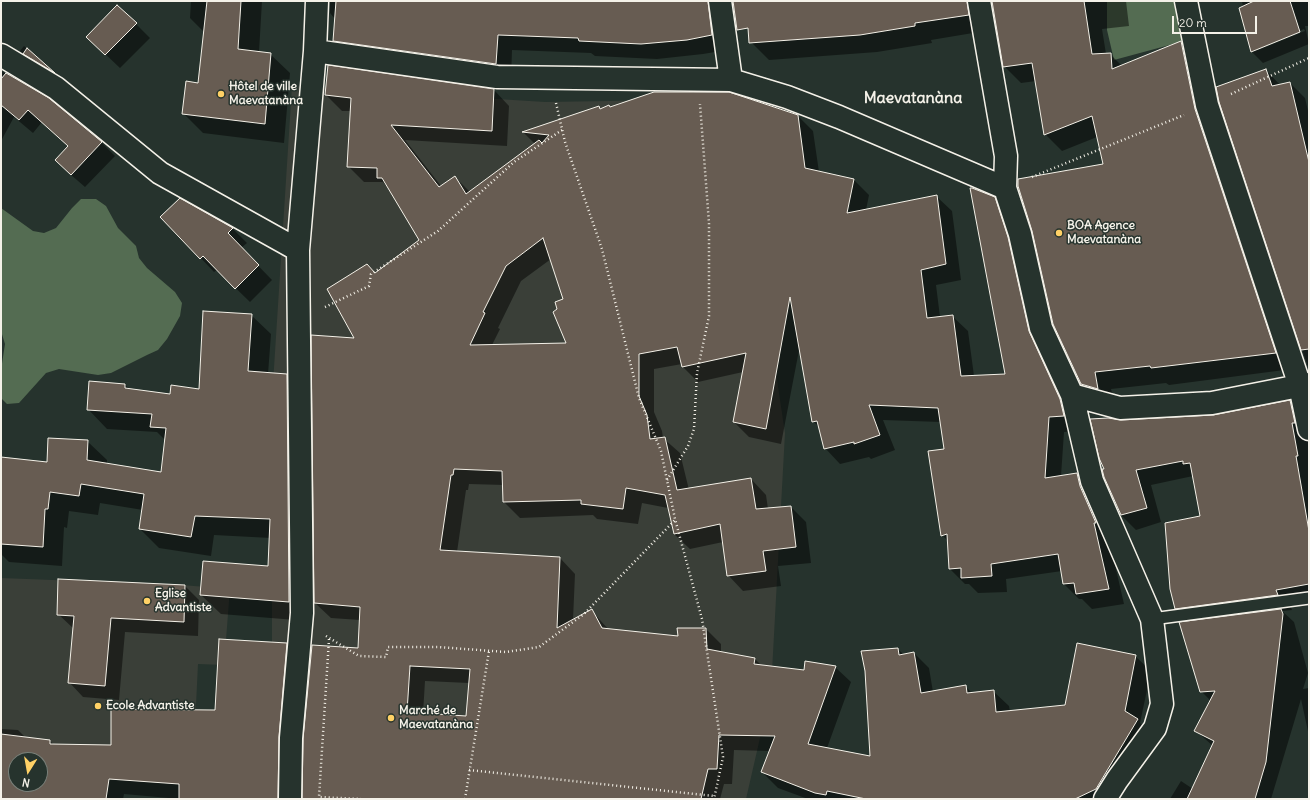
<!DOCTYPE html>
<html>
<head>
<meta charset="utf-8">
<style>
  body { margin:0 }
  #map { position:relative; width:1310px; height:800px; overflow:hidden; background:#26332d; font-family:Delius,sans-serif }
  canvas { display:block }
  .frame { position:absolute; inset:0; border:2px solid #f4f1e8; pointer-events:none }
  .north { position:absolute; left:8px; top:752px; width:40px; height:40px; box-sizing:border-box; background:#26332d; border:1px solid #787f78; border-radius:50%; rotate:191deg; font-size:11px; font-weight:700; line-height:16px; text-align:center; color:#f4f1e8 }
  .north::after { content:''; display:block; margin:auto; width:14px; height:18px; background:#ffd166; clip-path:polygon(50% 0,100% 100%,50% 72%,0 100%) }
  .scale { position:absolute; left:1172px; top:16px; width:85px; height:18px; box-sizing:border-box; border:2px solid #f4f1e8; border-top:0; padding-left:5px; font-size:12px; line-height:14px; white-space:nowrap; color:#f4f1e8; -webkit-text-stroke:3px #26332d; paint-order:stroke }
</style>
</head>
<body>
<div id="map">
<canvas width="1310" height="800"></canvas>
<div class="frame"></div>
<div class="north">N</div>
<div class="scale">20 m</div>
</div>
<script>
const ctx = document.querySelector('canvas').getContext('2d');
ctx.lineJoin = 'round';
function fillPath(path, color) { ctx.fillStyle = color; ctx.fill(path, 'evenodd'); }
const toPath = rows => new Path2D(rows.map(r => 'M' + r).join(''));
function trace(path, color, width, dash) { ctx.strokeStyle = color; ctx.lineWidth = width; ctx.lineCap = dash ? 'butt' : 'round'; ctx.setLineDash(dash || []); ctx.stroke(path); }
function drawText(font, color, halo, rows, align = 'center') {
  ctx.font = font + ' Delius,sans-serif'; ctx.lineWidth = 3; ctx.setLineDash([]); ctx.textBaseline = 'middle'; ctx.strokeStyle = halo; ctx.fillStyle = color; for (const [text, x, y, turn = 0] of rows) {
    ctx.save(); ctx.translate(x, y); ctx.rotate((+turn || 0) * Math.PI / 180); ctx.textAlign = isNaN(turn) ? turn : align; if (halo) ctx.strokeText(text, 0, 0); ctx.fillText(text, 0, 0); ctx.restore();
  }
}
fillPath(toPath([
  [292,86,545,102,735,99,785,433,771,690,746,799,265,799,272,700,272,399],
  [1,578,182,585,230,589,224,665,198,664,193,767,16,760,1,748]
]), '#3a3f38');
fillPath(toPath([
  [1107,1,1182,1,1188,40,1114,60,1107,30],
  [81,199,96,199,106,206,118,228,136,246,139,258,147,268,175,292,182,303,180,316,167,339,158,350,147,355,111,373,98,375,59,369,46,373,19,403,7,404,1,398,1,370,5,344,1,331,1,208,33,231,44,233,56,228,72,208]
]), '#546c52');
fillPath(toPath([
  [191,1,262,1,259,52,270,54,290,73,284,143,203,133,184,114,199,84,205,33,190,18],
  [330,1,716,1,727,50,703,54,657,59,595,56,591,53,512,50,511,79,349,56,334,41,335,19,330,13],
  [744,1,1126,1,1129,26,1102,29,1106,54,1110,54,1122,66,1181,43,1198,59,1292,369,1169,385,1166,383,1111,389,1115,405,1099,401,1082,384,1104,165,1097,137,1062,151,1045,134,1036,81,1021,83,1004,66,993,5,988,8,985,31,931,40,932,43,877,52,769,60,752,43],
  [1242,1,1309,1,1309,26,1305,26,1309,44,1263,63,1251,51],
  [1304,29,1305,31,1258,50,1258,48],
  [136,24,150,38,120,68,101,50],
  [24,46,54,73,63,82,34,65,20,51],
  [329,67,494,90,509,106,507,146,405,140,441,186,455,177,470,192,535,144,524,133,599,107,601,109,610,108,798,116,813,131,819,172,854,180,869,195,866,210,936,196,952,211,961,280,936,285,940,317,952,316,968,331,974,376,1006,375,994,198,1010,214,1079,431,1064,432,1061,476,1077,474,1092,489,1109,539,1124,604,1092,609,1082,599,1079,599,1064,584,1062,571,1006,579,1007,592,978,593,969,584,965,584,950,569,948,541,942,535,945,449,941,422,883,420,895,450,871,459,869,457,840,464,825,448,820,428,813,421,800,345,781,444,749,437,734,422,743,372,698,382,683,367,682,364,654,369,654,412,662,431,663,438,680,453,689,490,751,479,766,495,768,509,791,507,806,522,811,563,778,566,781,586,743,591,728,575,723,542,690,549,674,534,668,508,642,503,638,524,597,519,593,515,520,518,504,502,504,485,469,484,468,490,466,490,457,552,560,558,575,574,573,620,591,610,609,630,679,637,706,629,721,644,721,653,755,659,762,666,804,671,835,667,851,682,827,748,871,757,898,649,904,655,914,653,929,668,933,692,965,686,972,693,993,691,1009,706,1010,712,1065,706,1135,656,1151,671,1140,723,1153,735,1115,799,808,799,778,788,762,772,770,751,734,750,732,784,724,784,720,799,304,799,359,649,360,620,331,618,315,603,355,339,376,274,420,240,391,191,383,182,364,182,348,166,351,111,342,111,326,95],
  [551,259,565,299,559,310,567,344,492,345,500,329,498,328,521,281],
  [425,681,469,683,467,717,423,714],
  [1266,70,1280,85,1290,83,1305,98,1309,115,1309,370,1220,102],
  [1,71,48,99,101,142,115,156,85,187,70,174,69,147,42,122,33,133,14,117,1,141],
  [180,200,233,229,247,243,241,248,272,280,250,302,217,270,214,272,162,217],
  [251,315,271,334,268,374,286,375,306,395,308,621,221,614,201,595,269,567,271,538,214,535,211,556,159,548,140,529,143,510,100,503,98,515,69,511,67,528,64,527,62,566,9,562,1,554,1,458,48,463,87,441,107,460,107,464,161,473,165,440,157,432,107,429,88,409,90,382,125,385,130,389,171,395,200,390],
  [1290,401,1305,416,1309,436,1309,601,1290,605,1292,610,1282,611,1294,622,1308,673,1303,689,1309,688,1309,736,1301,699,1271,799,1170,799,1181,781,1193,789,1213,746,1195,730,1211,701,1201,691,1190,622,1176,608,1202,517,1193,476,1151,485,1161,522,1136,530,1121,515,1105,470,1121,421,1213,416],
  [59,580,185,586,199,600,198,636,125,632,119,700,83,697,69,682,74,629,58,614],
  [286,644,302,660,293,799,180,799,124,794,123,799,1,799,1,729,18,730,26,738,50,741,54,745,112,746,216,711],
  [16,760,40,760,40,784,16,784]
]), '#0007');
const building = toPath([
  [207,1,241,1,238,49,271,53,265,124,182,114,186,81,198,83,207,1],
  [336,1,708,1,712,35,687,40,641,44,579,41,578,38,498,35,496,64,333,41,336,1],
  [733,1,967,1,969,15,915,23,915,26,860,35,749,43,748,28,737,30,733,1],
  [992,1,1084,1,1092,54,1111,53,1112,69,1181,41,1195,109,1276,353,1151,368,1150,366,1095,372,1098,389,1081,384,1053,324,1032,231,1018,186,1018,179,1103,164,1092,116,1044,135,1032,63,1003,67,992,1],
  [1254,1,1290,1,1300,32,1251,52,1239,8,1254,1],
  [117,5,137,23,105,55,86,37,117,5],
  [27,48,55,73,23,54,27,48],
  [328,65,494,89,492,131,391,125,439,187,455,176,466,194,539,140,542,143,549,135,522,132,599,106,600,109,609,105,610,107,654,92,729,92,798,115,805,168,854,179,847,213,937,195,946,264,921,270,927,318,953,315,961,376,1005,374,970,188,972,188,995,197,1008,237,1029,331,1060,399,1064,416,1049,417,1045,478,1077,473,1080,486,1096,523,1094,523,1109,589,1076,594,1074,583,1063,584,1058,554,991,564,992,576,961,578,961,568,949,569,947,534,941,536,928,451,944,449,938,408,869,405,880,435,854,444,854,442,824,449,817,421,812,422,790,297,766,429,733,422,746,353,682,367,677,347,639,354,639,396,647,415,650,439,665,437,677,490,751,478,756,509,791,506,796,547,763,551,766,571,727,576,720,524,674,534,665,495,626,488,623,509,581,504,581,500,503,502,502,471,454,469,453,475,451,475,440,550,560,557,557,628,592,609,602,628,678,636,677,628,706,628,707,649,755,658,754,664,804,670,805,661,836,666,808,744,870,756,865,671,861,651,898,648,899,655,914,652,921,693,966,685,967,693,994,690,996,712,1065,705,1077,643,1136,655,1125,711,1138,719,1096,789,1075,799,866,799,827,791,826,795,815,793,761,772,775,736,719,735,717,769,708,769,701,799,302,799,303,739,312,645,358,648,360,607,314,603,311,335,354,338,327,289,367,264,375,273,419,240,382,178,377,178,377,168,347,167,351,98,325,95,328,65],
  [543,238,563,299,555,302,557,309,553,312,566,343,470,345,485,313,483,312,506,266,543,238],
  [410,666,470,669,466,716,407,712,410,666],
  [1266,69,1272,86,1290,82,1309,162,1309,349,1301,350,1219,102,1216,87,1266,69],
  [6,73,49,98,102,142,71,175,55,160,68,146,28,110,19,120,1,105,1,79,6,73],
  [180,198,233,228,228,233,259,265,235,289,203,256,200,259,160,217,180,198],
  [203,311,252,314,248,371,287,374,289,602,200,595,203,561,268,566,270,519,195,516,191,537,139,529,144,494,81,484,79,496,50,492,48,509,45,509,43,547,1,544,1,457,47,462,48,438,88,440,87,460,161,472,166,428,150,427,152,414,87,410,89,381,125,384,125,388,170,394,171,385,199,389,203,311],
  [1290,400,1295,423,1292,423,1298,456,1296,456,1309,531,1309,584,1276,590,1278,595,1175,609,1170,589,1165,523,1200,516,1190,463,1183,464,1183,461,1136,470,1147,508,1121,515,1104,477,1102,469,1104,469,1099,458,1090,419,1108,418,1121,420,1213,415,1290,400],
  [58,579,185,585,184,622,111,618,105,686,68,683,74,616,57,615,58,579],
  [1281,609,1283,614,1266,762,1255,799,1187,799,1214,741,1194,731,1215,691,1200,692,1179,622,1281,609],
  [219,639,287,643,279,737,278,799,179,799,179,784,109,779,106,799,1,799,1,734,50,740,50,744,111,745,111,709,215,710,219,639],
  [16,760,40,760,40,784,16,784,16,760]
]);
fillPath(building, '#675c52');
trace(building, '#f4f1e8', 1);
const service = toPath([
  [1152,619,1309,598]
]);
const minor = toPath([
  [720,1,731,80],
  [979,1,1006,156,1005,188,1020,234,1041,328,1072,395,1092,481,1152,619,1162,704,1155,728,1117,780,1105,799],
  [1186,1,1207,105,1300,386,1309,429],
  [315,51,497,77,731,80,787,97,839,117,1005,188],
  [1,55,56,88,160,173,298,250],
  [1072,395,1120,408,1212,403,1309,384],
  [290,799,291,738,302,613,298,250,315,51,317,1]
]);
trace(service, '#f4f1e8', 14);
trace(minor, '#f4f1e8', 25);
trace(toPath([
  [1231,94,1309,58],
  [556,103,565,142,602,249,639,398,661,451,675,519,702,619,723,757,714,799],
  [1032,177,1184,115],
  [325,307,369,286,371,274,438,231,514,162,562,130],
  [667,480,688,446,694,429,697,373,709,316,709,223,700,104],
  [326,636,359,656,386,657,388,647,438,647,506,652,539,647,584,614,675,520],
  [329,639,319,797,361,799],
  [469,770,714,796],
  [465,799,489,651]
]), '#f4f1e8', 2.5, [1, 3]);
trace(service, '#26332d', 11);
trace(minor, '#26332d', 22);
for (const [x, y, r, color] of [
  [221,94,4,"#ffd166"],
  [1059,233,4,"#ffd166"],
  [147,601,4,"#ffd166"],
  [98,706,4,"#ffd166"],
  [391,718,4,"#ffd166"]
]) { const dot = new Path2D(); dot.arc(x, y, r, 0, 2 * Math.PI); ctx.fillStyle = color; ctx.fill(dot); trace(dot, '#26332d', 1.5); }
drawText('bold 12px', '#f4f1e8', '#26332d', [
  ["Hôtel de ville",229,87],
  ["Maevatanàna",229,101],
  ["BOA Agence",1067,226],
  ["Maevatanàna",1067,240],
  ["Eglise",155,594],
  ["Advantiste",155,608],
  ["Ecole Advantiste",106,706],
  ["Marché de",399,711],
  ["Maevatanàna",399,725]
], 'left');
drawText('bold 16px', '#f4f1e8', '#26332d', [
  ["Maevatanàna",913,98]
]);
</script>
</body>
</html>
